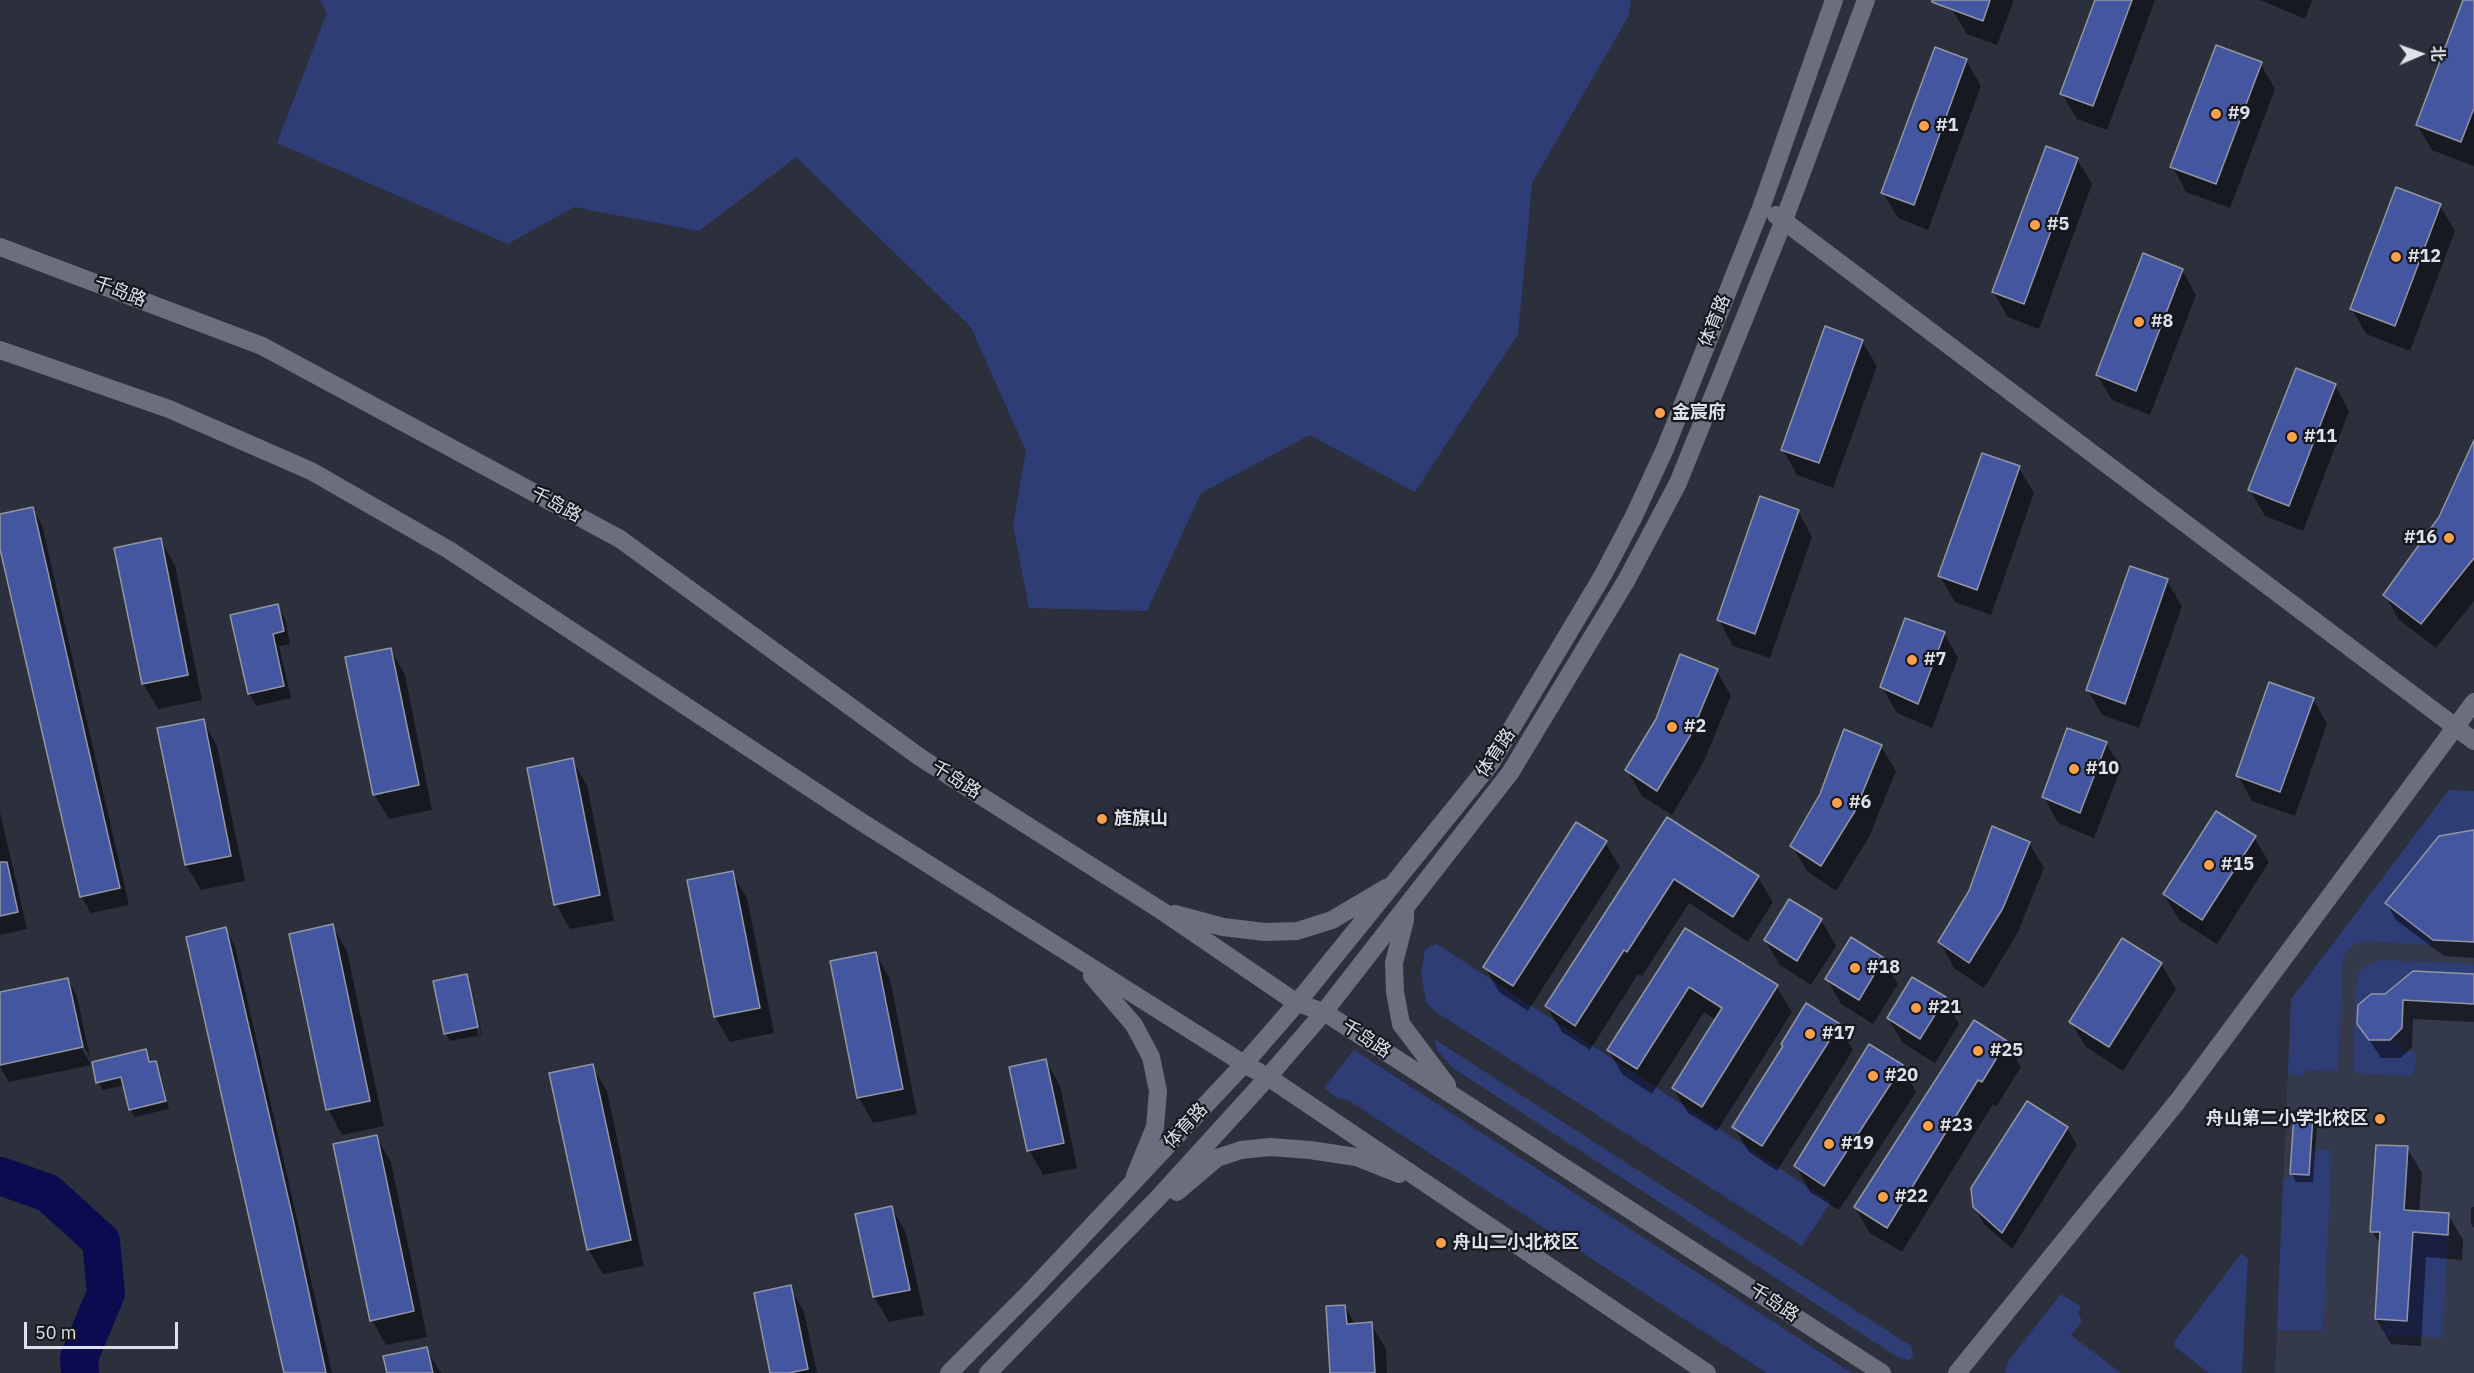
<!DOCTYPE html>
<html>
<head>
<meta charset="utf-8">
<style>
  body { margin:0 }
  #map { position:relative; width:2474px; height:1373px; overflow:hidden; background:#2c303c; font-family:"IBM Plex Sans","Noto Sans SC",sans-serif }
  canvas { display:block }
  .north { position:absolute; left:2390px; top:24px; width:60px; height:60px; -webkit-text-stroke:4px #16181e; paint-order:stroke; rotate:88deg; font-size:16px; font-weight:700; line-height:24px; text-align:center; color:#dee1e9 }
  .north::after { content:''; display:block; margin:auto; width:21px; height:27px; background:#dee1e9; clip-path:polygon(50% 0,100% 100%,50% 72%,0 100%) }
  .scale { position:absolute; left:24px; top:1322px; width:154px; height:27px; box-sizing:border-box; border:3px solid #dee1e9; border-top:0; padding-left:8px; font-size:18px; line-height:21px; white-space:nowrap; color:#dee1e9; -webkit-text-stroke:4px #16181e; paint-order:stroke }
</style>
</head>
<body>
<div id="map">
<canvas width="2474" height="1373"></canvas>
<div class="north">北</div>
<div class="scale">50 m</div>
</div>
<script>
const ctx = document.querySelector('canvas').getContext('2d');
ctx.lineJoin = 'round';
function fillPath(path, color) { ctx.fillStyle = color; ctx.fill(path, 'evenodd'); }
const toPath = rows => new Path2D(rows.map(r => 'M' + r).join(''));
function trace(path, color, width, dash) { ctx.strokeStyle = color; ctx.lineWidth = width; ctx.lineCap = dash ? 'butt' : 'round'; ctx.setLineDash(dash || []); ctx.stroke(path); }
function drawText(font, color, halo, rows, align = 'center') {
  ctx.font = font + ' "IBM Plex Sans","Noto Sans SC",sans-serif'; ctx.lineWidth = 4.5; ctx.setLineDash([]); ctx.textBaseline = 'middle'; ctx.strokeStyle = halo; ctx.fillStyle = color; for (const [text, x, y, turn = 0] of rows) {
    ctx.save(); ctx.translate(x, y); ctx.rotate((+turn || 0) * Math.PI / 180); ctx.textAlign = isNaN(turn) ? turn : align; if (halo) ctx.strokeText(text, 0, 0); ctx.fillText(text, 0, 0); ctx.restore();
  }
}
fillPath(toPath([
  [2449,790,2474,791,2474,1373,2275,1373,2291,999]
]), '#34394b');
fillPath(toPath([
  [320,0,1631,0,1629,15,1532,183,1518,334,1415,492,1310,435,1201,493,1147,611,1029,608,1013,525,1026,451,971,327,796,157,699,231,574,207,508,244,277,143,327,13],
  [2449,790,2474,791,2474,830,2439,836,2385,902,2433,940,2432,945,2365,941,2354,944,2343,956,2338,1068,2335,1071,2306,1070,2302,1076,2288,1073,2291,999],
  [1437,944,1831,1202,1802,1246,1436,1012,1426,1002,1421,972,1425,949],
  [2381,960,2474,964,2474,974,2413,971,2398,983,2392,993,2371,994,2358,1005,2357,1024,2368,1040,2392,1038,2404,1050,2416,1053,2415,1071,2411,1076,2356,1073,2353,1071,2356,984,2360,972,2367,965],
  [1434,1039,1911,1346,1913,1356,1909,1360,1899,1358,1453,1068,1437,1050],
  [1354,1050,1852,1373,1767,1373,1348,1100,1337,1098,1324,1088],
  [2311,1148,2332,1151,2323,1330,2277,1330,2283,1178,2290,1178,2290,1174,2309,1174],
  [2413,1232,2448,1235,2443,1338,2383,1335,2384,1320,2407,1321],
  [2241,1254,2248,1258,2242,1373,2209,1373,2175,1347,2173,1343],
  [2061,1294,2081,1307,2078,1313,2082,1321,2071,1335,2121,1373,2006,1373,2005,1370,2009,1360]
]), '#2f3d77');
fillPath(toPath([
  [1955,0,2014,0,1997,45,1967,34,1952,9],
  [2096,0,2155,0,2107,130,2077,119,2062,94],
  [2260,0,2312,0,2305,19],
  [2474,10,2474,166,2432,150,2417,125],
  [1966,60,1981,86,1928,230,1898,218,1883,193],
  [2260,63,2275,89,2230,208,2186,192,2172,166],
  [2077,159,2092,184,2039,329,2008,317,1993,292],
  [2440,206,2455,231,2410,351,2366,334,2352,309],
  [2182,270,2196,295,2150,415,2112,400,2097,375],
  [1862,341,1877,366,1833,488,1797,475,1783,450],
  [2335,385,2349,411,2303,531,2265,516,2250,490],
  [2474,444,2474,601,2436,648,2399,620,2385,595,2441,518],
  [2019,468,2034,493,1991,615,1955,602,1940,576],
  [32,508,42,525,129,905,91,913,81,896,0,541,0,516],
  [1798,511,1812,537,1770,658,1733,646,1719,620],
  [160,540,175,565,202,700,158,709,143,684,116,549],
  [2167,581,2182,606,2139,728,2102,715,2088,690],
  [277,606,285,618,290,644,279,646,291,698,256,706,249,693],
  [1944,633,1958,658,1932,728,1897,713,1882,687],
  [391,650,405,675,432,810,389,819,374,794],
  [1717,671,1731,696,1704,761,1672,815,1642,796,1627,770,1657,720],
  [2313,699,2327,724,2295,816,2252,801,2238,776],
  [203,721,217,746,245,881,201,890,186,865,159,730],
  [2106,743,2121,768,2094,838,2058,823,2044,797],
  [1881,746,1896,771,1869,837,1836,891,1807,871,1792,846],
  [572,760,587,785,614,921,570,929,556,904],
  [0,812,27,929,0,935],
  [1668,819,1758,877,1773,902,1748,942,1689,903,1642,976,1638,974,1590,1050,1562,1032,1547,1007],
  [2474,831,2474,958,2444,956,2396,920,2387,903],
  [2254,837,2269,862,2217,944,2179,920,2164,895],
  [1605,842,1620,867,1528,1011,1499,992,1485,967],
  [2029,843,2044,868,2017,934,1984,988,1954,968,1940,942,1970,892],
  [732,873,747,898,774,1033,730,1042,715,1017,688,881],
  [1790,901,1821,920,1836,946,1811,985,1780,965,1765,940],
  [332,926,347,951,384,1126,342,1135,328,1109],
  [226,929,235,946,332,1373,287,1373],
  [1686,930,1777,987,1792,1012,1717,1131,1688,1113,1673,1088,1716,1020,1704,1012,1652,1094,1623,1075,1608,1050],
  [876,954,890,979,917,1114,873,1123,859,1098,832,963],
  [1883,959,1898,984,1873,1024,1841,1004,1827,979],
  [2161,964,2176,989,2123,1071,2086,1047,2071,1022],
  [467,975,471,982,468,982,478,1035,481,1034,471,982,482,1035,450,1041,445,1033],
  [2474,975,2474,1022,2413,1019,2412,1047,2401,1058,2381,1058,2359,1024,2385,995],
  [68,979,77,997,90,1057,80,1040,78,1042,91,1065,9,1082,0,1067,0,994],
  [1944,998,1959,1024,1935,1063,1903,1043,1888,1018],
  [1839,1025,1853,1050,1777,1171,1749,1152,1734,1127],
  [2006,1042,2021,1067,1996,1107,1993,1104,1902,1252,1870,1233,1855,1207],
  [145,1051,151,1064,155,1062,160,1071,169,1109,135,1117,130,1109,125,1085,103,1090,98,1082],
  [1046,1061,1060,1086,1077,1168,1043,1175,1029,1150],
  [592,1066,607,1091,644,1266,603,1274,588,1249],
  [1902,1066,1916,1092,1839,1210,1810,1192,1796,1166],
  [2312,1117,2317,1126,2313,1182,2296,1182,2292,1174],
  [2067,1128,2077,1145,2012,1249,1984,1224,1974,1206],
  [376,1136,391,1162,427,1337,386,1345,372,1320],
  [2407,1148,2422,1173,2419,1213,2448,1214,2463,1240,2462,1260,2426,1257,2421,1346,2391,1344,2376,1319,2381,1246,2372,1231],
  [2471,1207,2474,1207,2474,1228,2471,1223],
  [892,1208,906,1233,924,1315,889,1322,874,1297,857,1215],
  [790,1287,804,1312,817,1373,772,1373],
  [1345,1306,1355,1325,1371,1324,1386,1349,1387,1373,1332,1373],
  [426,1349,441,1373,389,1373]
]), '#0007');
trace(toPath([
  [0,1176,48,1193,101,1241,106,1293,79,1358,80,1373]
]), '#0b0c50', 38);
const building = toPath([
  [1932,0,1990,0,1983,21,1932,2,1932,0],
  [2095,0,2132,0,2093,106,2060,94,2095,0],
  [2463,0,2474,0,2474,108,2461,142,2416,125,2463,0],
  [2216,45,2262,62,2216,184,2170,167,2216,45],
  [1935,47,1967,59,1914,205,1881,193,1935,47],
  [2046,146,2078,158,2024,304,1992,292,2046,146],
  [2396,187,2441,204,2395,326,2350,309,2396,187],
  [2143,253,2183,269,2136,391,2096,375,2143,253],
  [1825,326,1863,340,1819,463,1781,450,1825,326],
  [2296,368,2336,384,2289,506,2248,490,2296,368],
  [2474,440,2474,558,2421,624,2383,595,2439,517,2474,440],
  [1982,453,2020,466,1977,590,1938,576,1982,453],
  [1760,496,1799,510,1755,634,1717,620,1760,496],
  [33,507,120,888,80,897,0,549,0,514,33,507],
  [161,538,188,675,142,684,114,548,161,538],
  [2130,566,2168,579,2125,704,2086,690,2130,566],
  [278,604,284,631,273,634,284,686,248,694,230,615,278,604],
  [1905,618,1945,632,1918,704,1880,687,1905,618],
  [391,648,419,785,373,795,345,657,391,648],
  [1680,654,1718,669,1690,736,1657,791,1625,770,1656,719,1680,654],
  [2269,682,2314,698,2280,792,2236,776,2269,682],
  [204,719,231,856,185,865,157,728,204,719],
  [2067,728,2107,742,2080,813,2042,797,2067,728],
  [1844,729,1882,745,1855,811,1821,866,1790,846,1820,794,1844,729],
  [573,758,600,895,554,905,527,768,573,758],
  [2216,811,2256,836,2202,920,2163,894,2216,811],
  [1667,817,1759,876,1733,917,1674,879,1627,952,1624,950,1575,1026,1545,1006,1667,817],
  [1576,822,1607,841,1513,986,1483,967,1576,822],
  [1992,826,2030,842,2003,908,1969,963,1938,942,1969,891,1992,826],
  [2474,830,2474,942,2433,940,2385,903,2439,836,2474,830],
  [0,862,7,862,18,912,0,916,0,862],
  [733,871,760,1008,714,1017,687,880,733,871],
  [1789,899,1822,919,1797,961,1764,940,1789,899],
  [333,924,370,1101,326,1110,289,934,333,924],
  [226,927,293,1219,326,1373,284,1373,234,1151,186,937,226,927],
  [1685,928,1778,985,1702,1107,1672,1088,1722,1008,1689,987,1637,1069,1607,1050,1685,928],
  [1851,937,1884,958,1859,1000,1825,979,1851,937],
  [2122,938,2162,963,2109,1047,2069,1022,2122,938],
  [876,952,903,1089,857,1098,830,961,876,952],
  [2413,971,2474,974,2474,1004,2403,1000,2402,1028,2390,1040,2369,1040,2357,1024,2358,1005,2371,994,2385,994,2413,971],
  [467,974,478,1027,444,1034,433,981,467,974],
  [1912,977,1946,997,1920,1039,1887,1018,1912,977],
  [68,978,83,1047,0,1065,0,992,68,978],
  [1806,1003,1840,1024,1762,1146,1732,1127,1783,1046,1781,1044,1806,1003],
  [1974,1020,2007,1041,1982,1082,1978,1080,1887,1228,1854,1207,1974,1020],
  [1869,1044,1903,1065,1824,1186,1794,1166,1869,1044],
  [146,1049,149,1062,156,1061,166,1101,129,1110,121,1077,96,1083,92,1062,146,1049],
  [1046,1059,1064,1143,1027,1151,1009,1067,1046,1059],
  [593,1064,631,1240,587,1250,549,1073,593,1064],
  [2027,1101,2068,1127,2002,1233,1973,1207,1971,1188,2027,1101],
  [2294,1114,2313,1116,2309,1175,2290,1174,2294,1114],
  [377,1135,414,1311,370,1321,333,1144,377,1135],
  [2376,1145,2408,1146,2404,1210,2449,1213,2448,1235,2413,1232,2407,1321,2375,1319,2380,1232,2370,1232,2376,1145],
  [892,1206,910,1290,873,1297,855,1214,892,1206],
  [791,1285,808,1369,789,1373,770,1373,754,1293,791,1285],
  [1345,1305,1347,1324,1372,1322,1375,1373,1330,1373,1326,1306,1345,1305],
  [427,1347,433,1373,387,1373,383,1356,427,1347]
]);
fillPath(building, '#44569f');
trace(building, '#9196a4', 1.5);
trace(toPath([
  [1776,215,2474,741],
  [0,247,262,346,620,539,921,758,1162,911,1297,1003,1324,1012,1882,1373],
  [0,350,169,409,311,471,449,550,860,821,1244,1064,1268,1077,1707,1373],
  [1405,911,1405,920,1394,963,1395,992,1401,1024,1447,1085],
  [1175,914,1223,927,1265,932,1297,931,1332,920,1386,888],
  [1092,976,1134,1025,1151,1057,1158,1091,1155,1127,1135,1176],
  [1177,1192,1217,1158,1241,1150,1270,1147,1310,1150,1356,1157,1399,1174],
  [949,1373,1029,1293,1244,1064,1297,1003,1491,763,1603,575,1634,516,1665,449,1761,208,1834,0],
  [988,1373,1157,1199,1268,1077,1324,1012,1510,773,1626,581,1678,483,1784,220,1866,0],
  [1957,1373,2177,1102,2474,702]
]), '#6b6f7d', 18);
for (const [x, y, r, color] of [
  [2216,114,6,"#f9a04d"],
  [1924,126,6,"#f9a04d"],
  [2035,225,6,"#f9a04d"],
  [2396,257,6,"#f9a04d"],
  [2139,322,6,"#f9a04d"],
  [1660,413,6,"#f9a04d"],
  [2292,437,6,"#f9a04d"],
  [2449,538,6,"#f9a04d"],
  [1912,660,6,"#f9a04d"],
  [1672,727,6,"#f9a04d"],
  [2074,769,6,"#f9a04d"],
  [1837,803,6,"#f9a04d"],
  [1102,819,6,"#f9a04d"],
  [2209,865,6,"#f9a04d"],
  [1855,968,6,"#f9a04d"],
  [1916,1008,6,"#f9a04d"],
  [1810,1034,6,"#f9a04d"],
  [1978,1051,6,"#f9a04d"],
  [1873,1076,6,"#f9a04d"],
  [2380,1119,6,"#f9a04d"],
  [1928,1126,6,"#f9a04d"],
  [1829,1144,6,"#f9a04d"],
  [1883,1197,6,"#f9a04d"],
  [1441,1243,6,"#f9a04d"]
]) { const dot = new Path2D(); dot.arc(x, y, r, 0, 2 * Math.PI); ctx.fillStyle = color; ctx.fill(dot); trace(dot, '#16181e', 2); }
drawText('bold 18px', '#dee1e9', '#16181e', [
  ["#9",2228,114],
  ["#1",1936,126],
  ["#5",2047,225],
  ["#12",2408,257],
  ["#8",2151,322],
  ["金宸府",1672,413],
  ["#11",2304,437],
  ["#16",2437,538,"right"],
  ["#7",1924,660],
  ["#2",1684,727],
  ["#10",2086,769],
  ["#6",1849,803],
  ["旌旗山",1114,819],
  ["#15",2221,865],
  ["#18",1867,968],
  ["#21",1928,1008],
  ["#17",1822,1034],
  ["#25",1990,1051],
  ["#20",1885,1076],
  ["舟山第二小学北校区",2368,1119,"right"],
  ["#23",1940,1126],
  ["#19",1841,1144],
  ["#22",1895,1197],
  ["舟山二小北校区",1453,1243]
], 'left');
drawText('18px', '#dee1e9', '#16181e', [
  ["千岛路",120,292,21],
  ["体育路",1715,321,-68],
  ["千岛路",556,505,28],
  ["体育路",1496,753,-56],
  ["千岛路",956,780,32],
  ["千岛路",1366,1039,33],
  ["体育路",1186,1126,-47],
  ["千岛路",1774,1303,33]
]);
</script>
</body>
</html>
